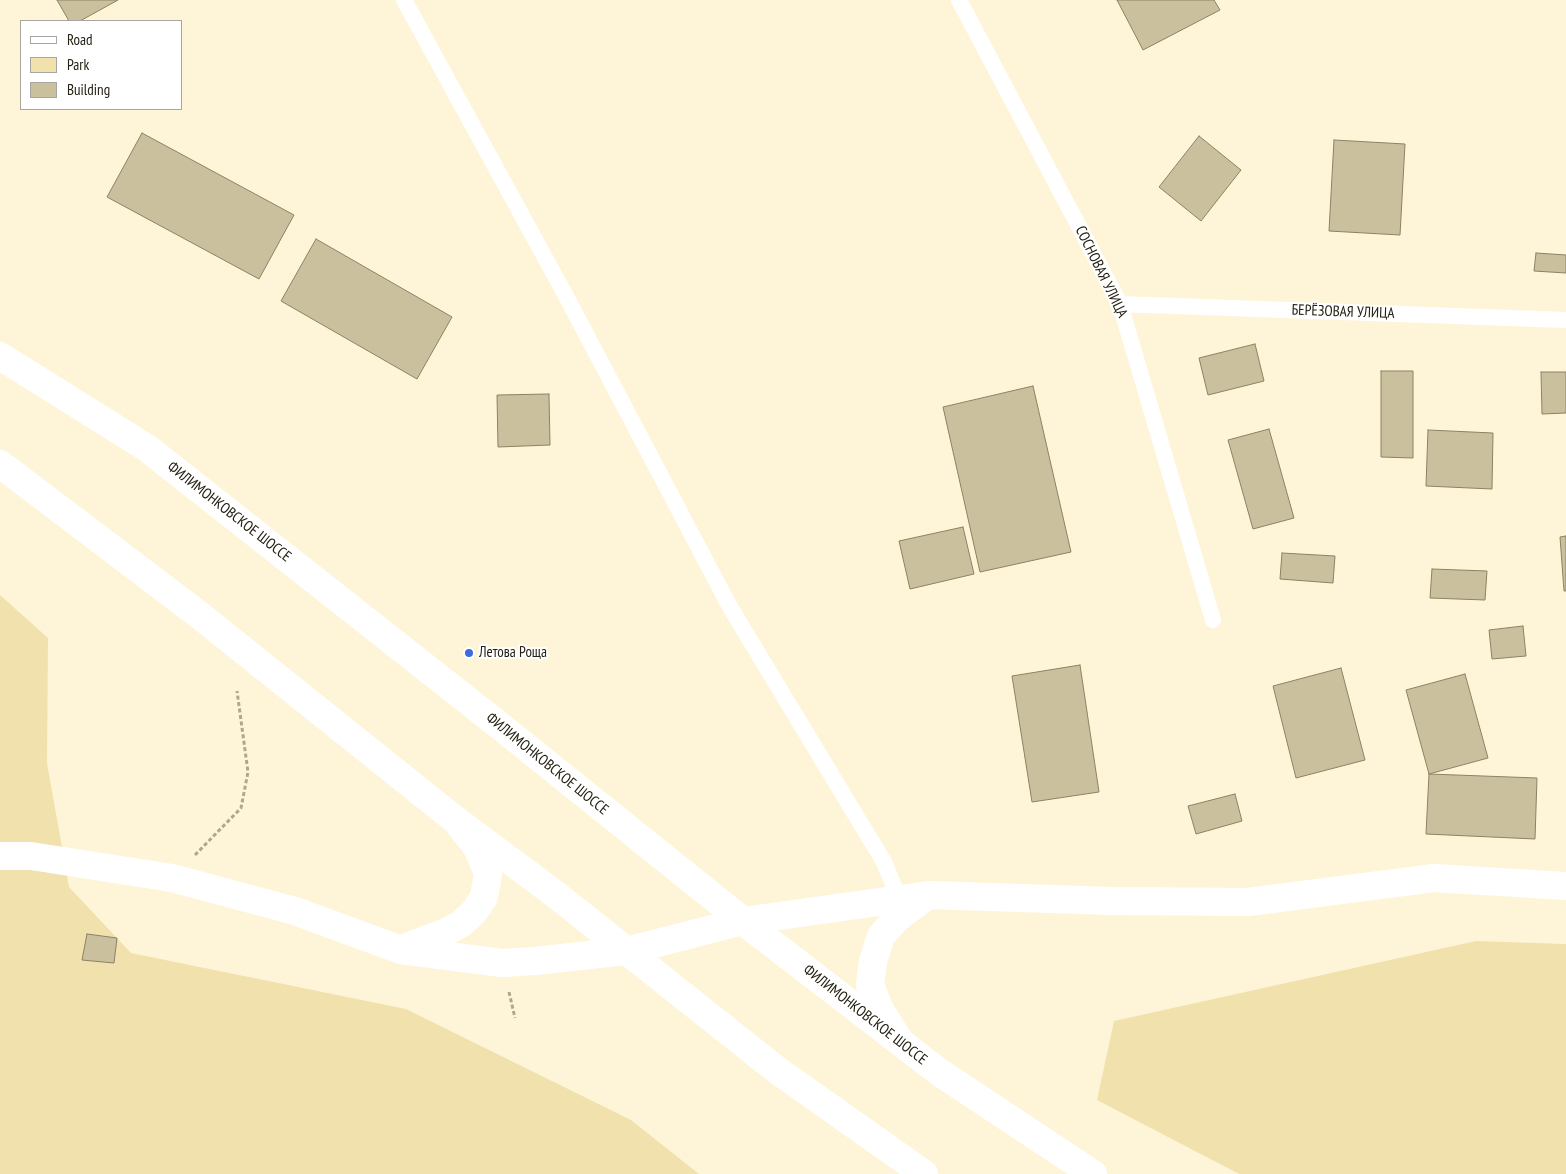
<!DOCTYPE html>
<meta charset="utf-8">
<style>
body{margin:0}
#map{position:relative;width:1566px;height:1174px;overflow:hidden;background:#fef5d9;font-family:"PT Sans Narrow",sans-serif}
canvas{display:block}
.legend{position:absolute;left:20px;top:20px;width:162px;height:90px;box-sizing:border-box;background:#fff;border:1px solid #a7a6a1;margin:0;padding:6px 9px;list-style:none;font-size:15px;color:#242013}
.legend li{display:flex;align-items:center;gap:10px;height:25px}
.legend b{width:25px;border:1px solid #a7a6a1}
</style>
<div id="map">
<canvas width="1566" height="1174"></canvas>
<ul class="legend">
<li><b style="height:6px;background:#fff"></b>Road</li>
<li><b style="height:14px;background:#f1e1ad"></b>Park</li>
<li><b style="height:14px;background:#cbc09e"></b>Building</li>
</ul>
</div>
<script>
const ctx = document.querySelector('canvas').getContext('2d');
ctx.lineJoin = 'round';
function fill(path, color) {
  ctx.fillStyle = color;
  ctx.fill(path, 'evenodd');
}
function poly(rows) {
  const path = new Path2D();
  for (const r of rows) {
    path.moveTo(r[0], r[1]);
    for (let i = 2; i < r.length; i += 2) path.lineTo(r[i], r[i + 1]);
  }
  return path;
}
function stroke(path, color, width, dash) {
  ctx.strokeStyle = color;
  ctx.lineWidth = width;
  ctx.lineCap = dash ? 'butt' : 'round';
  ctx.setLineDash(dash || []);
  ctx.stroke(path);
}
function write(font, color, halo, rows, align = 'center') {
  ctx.font = font + ' "PT Sans Narrow",sans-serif';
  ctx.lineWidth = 4;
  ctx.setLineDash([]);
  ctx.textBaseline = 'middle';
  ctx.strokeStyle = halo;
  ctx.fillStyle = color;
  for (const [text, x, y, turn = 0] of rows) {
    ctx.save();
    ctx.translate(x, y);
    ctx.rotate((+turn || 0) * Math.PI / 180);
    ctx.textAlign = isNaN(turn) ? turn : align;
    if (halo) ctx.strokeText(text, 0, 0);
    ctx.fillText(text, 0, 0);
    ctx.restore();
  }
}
fill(poly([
 [0,595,48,638,47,763,69,887,131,953,406,1009,631,1120,699,1174,0,1174],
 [1476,941,1566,944,1566,1174,1239,1174,1097,1100,1114,1021]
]), '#f1e1ad');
const building = poly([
 [57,0,118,0,80,21,69,21,57,0],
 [1117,0,1214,0,1220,10,1143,50,1117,0],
 [142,133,294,215,259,279,107,197,142,133],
 [1199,136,1241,170,1201,221,1159,187,1199,136],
 [1334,140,1405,144,1400,235,1329,231,1334,140],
 [316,239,452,317,417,379,281,301,316,239],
 [1536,253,1566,255,1566,273,1534,271,1536,253],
 [1255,344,1264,381,1208,395,1199,358,1255,344],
 [1381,371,1413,371,1413,458,1381,457,1381,371],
 [1541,372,1566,372,1566,413,1542,414,1541,372],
 [1033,386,1071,552,980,572,943,407,1033,386],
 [549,394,550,445,498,447,497,395,549,394],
 [1269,429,1294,518,1253,529,1228,440,1269,429],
 [1428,430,1493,433,1492,489,1426,486,1428,430],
 [963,527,974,574,910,589,899,541,963,527],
 [1566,536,1566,591,1564,591,1560,537,1566,536],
 [1282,553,1335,556,1333,583,1280,579,1282,553],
 [1432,569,1487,571,1485,600,1430,598,1432,569],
 [1523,626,1526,656,1492,659,1489,630,1523,626],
 [1080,665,1099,792,1032,802,1012,676,1080,665],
 [1341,668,1365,760,1296,778,1273,686,1341,668],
 [1465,674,1488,758,1429,774,1406,690,1465,674],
 [1429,774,1537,778,1535,839,1426,834,1429,774],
 [1235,794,1242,821,1196,834,1188,806,1235,794],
 [87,934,117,938,114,963,82,960,87,934]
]);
fill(building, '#cbc09e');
stroke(building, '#8c8262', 1);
stroke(poly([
 [195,855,241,808,248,772,237,691],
 [509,992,515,1018]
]), '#aea790', 3, [4, 2.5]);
stroke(poly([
 [404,0,566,296,730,607,884,862,899,899],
 [959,0,1120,304,1213,620],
 [1120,304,1566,320]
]), '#fff', 16);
stroke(poly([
 [0,856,31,856,172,878,295,911,401,950,502,963,535,961,626,951,743,921,929,895,1112,901,1248,902,1434,878,1566,886],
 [404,948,446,932,461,924,474,912,484,897,488,874,477,847,460,826],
 [899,1040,880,1010,870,985,873,961,881,936,897,918,927,896]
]), '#fff', 28);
stroke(poly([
 [0,356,147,448,500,726,743,921,939,1072,1093,1174],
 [0,464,198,614,453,818,555,894,777,1070,924,1174]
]), '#fff', 28);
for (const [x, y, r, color] of [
 [469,653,5,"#3e6bdb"]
]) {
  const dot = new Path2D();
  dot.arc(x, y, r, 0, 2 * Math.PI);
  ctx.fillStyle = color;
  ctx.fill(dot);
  stroke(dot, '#fff', 2);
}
write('15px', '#242013', '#fff', [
 ["СОСНОВАЯ УЛИЦА",1101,272,64],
 ["БЕРЁЗОВАЯ УЛИЦА",1343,312,2],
 ["ФИЛИМОНКОВСКОЕ ШОССЕ",229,512,38],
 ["ФИЛИМОНКОВСКОЕ ШОССЕ",547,764,39],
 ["ФИЛИМОНКОВСКОЕ ШОССЕ",865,1015,38]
]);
write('15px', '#242013', '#fff', [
 ["Летова Роща",479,653]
], 'left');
</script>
